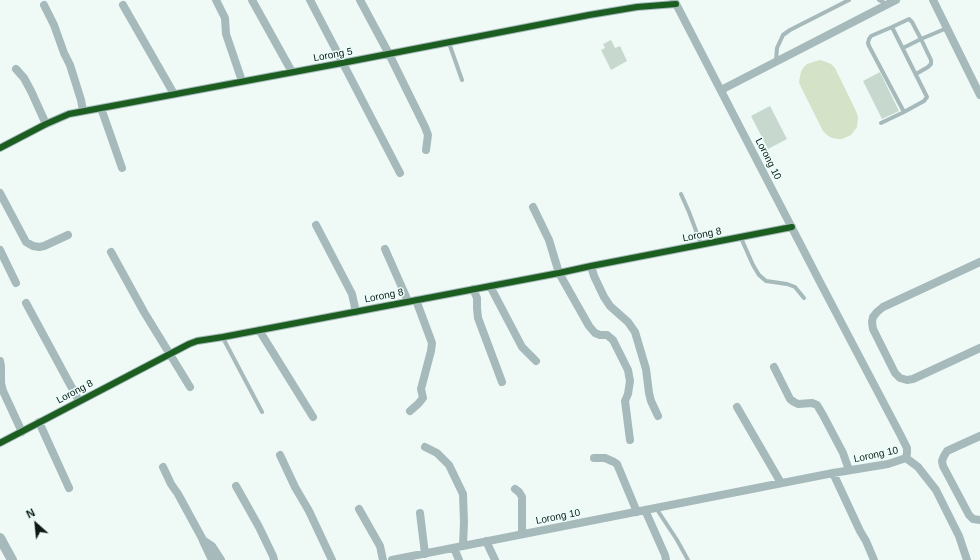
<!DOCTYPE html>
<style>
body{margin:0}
#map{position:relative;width:980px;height:560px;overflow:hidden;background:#effaf7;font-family:Arial,sans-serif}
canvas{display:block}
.north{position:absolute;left:16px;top:504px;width:40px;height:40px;-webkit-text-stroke:3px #ebfef9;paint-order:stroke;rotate:333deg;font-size:11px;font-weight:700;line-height:16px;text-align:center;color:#0d1916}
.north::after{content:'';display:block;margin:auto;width:14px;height:18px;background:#0d1916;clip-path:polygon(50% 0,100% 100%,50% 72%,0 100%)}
</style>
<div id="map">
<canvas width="980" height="560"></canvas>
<div class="north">N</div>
</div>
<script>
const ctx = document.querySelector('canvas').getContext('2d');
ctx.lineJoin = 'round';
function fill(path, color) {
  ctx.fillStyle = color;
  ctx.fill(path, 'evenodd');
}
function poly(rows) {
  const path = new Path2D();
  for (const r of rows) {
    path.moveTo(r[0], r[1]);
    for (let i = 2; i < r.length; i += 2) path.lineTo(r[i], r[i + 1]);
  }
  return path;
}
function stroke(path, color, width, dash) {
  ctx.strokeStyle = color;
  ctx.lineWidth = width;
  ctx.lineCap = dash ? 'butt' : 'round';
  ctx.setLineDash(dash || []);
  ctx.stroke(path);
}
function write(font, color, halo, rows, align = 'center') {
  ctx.font = font + ' Arial,sans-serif';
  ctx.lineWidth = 3;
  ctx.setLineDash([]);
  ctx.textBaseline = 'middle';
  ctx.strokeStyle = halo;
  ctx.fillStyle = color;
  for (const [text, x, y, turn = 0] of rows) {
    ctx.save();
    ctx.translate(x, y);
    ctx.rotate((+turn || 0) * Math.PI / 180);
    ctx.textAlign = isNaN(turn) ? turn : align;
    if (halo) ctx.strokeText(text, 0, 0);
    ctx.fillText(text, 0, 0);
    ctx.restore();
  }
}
fill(poly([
 [820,60,826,62,831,64,835,68,856,111,858,117,857,127,851,135,842,139,838,139,832,138,827,135,823,131,801,87,799,82,801,72,803,68,807,64,816,61]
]), '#d4e2c7');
fill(poly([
 [611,40,615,48,620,46,627,61,611,70,601,50,605,48,603,44],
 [880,72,899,111,882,119,863,81],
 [770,106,787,139,768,149,751,116]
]), '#c7d8ce');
stroke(poly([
 [879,0,887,4],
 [892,27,927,97,924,101,904,112,869,46,868,43,869,39,871,36,892,27,909,19,912,22,921,39,947,28],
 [449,43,462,80],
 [903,48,921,39,931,60,931,64,928,67,916,74],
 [776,61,777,48,783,35,790,30,849,0],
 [881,123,904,112],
 [681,194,689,212,701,244],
 [741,238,753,265,759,275,766,281,787,284,795,287,804,298],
 [223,338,262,412],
 [656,508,677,540,688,560]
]), '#a6b9bb', 4);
stroke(poly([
 [216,0,225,18,226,34,242,81],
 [252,0,292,72],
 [310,0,400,173],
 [360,0,389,54,425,127,428,135,426,150],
 [674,0,821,284,900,434,907,448,907,453,906,458],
 [933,0,980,95],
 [44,5,54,25,64,53,70,65,81,100,83,111],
 [123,5,174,94],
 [16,69,24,78,31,91,46,124],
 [721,90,896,0],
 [101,108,122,168],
 [0,148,46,124,69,114,342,63,589,15,637,7,676,4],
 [0,193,26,242,33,246,39,247,44,246,68,235],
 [533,207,549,240,559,273,589,326,595,333,600,335,607,335,613,340,628,370,630,381,628,394,625,401,630,440],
 [316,225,352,294,356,312],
 [385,249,408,301],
 [0,250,16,283],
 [111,252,144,312,190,387],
 [980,262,883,307,877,312,873,317,872,322,873,329,895,373,900,378,907,380,913,379,980,348],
 [591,266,594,276,604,297,610,306,628,322,635,332,646,369,649,393,651,401,658,416],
 [490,286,522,347,536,361],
 [473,289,477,298,477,308,478,318,502,382],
 [26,303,79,401],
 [259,330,313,417],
 [0,361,1,366,1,383,3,391,22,432],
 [774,367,790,399,794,402,798,404,812,403,817,405,823,415,843,453,849,470],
 [737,407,781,483],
 [410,411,418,404,423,398,421,389,431,351,432,343,416,300],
 [39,422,69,488],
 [980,436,947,451,944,456,942,461,943,466,969,515,973,519,980,520],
 [0,443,189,344,197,341,223,337,559,273,591,266,792,227],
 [425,447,437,453,449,465,463,494,464,522,463,546],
 [280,455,295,487,309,511,332,560],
 [594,458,605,458,614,462,617,464,637,512],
 [906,458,918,467,936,490,959,536,967,560],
 [163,467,171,484,178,494,203,540,212,546,221,560],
 [833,473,860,531,866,541,874,560],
 [236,486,259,527,273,556,274,560],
 [515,489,519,492,522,497,522,534],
 [359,509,380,546,383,560],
 [645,510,665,555,666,560],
 [420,513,425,554],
 [203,541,212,560],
 [486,541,495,560],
 [454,548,459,560],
 [392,560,833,473,888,464,906,458]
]), '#a6b9bb', 8);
stroke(poly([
 [0,538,12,560]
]), '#a6b9bb', 10);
stroke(poly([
 [0,148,46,124,69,114,342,63,589,15,637,7,676,4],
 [0,443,189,344,197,341,223,337,559,273,591,266,792,227]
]), '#1b5e20', 6);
write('10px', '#0d1916', '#ebfef9', [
 ["Lorong 5",333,55,-10],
 ["Lorong 10",768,159,63],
 ["Lorong 8",702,235,-11],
 ["Lorong 8",384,296,-11],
 ["Lorong 8",75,392,-28],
 ["Lorong 10",876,455,-12],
 ["Lorong 10",558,517,-11]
]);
</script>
